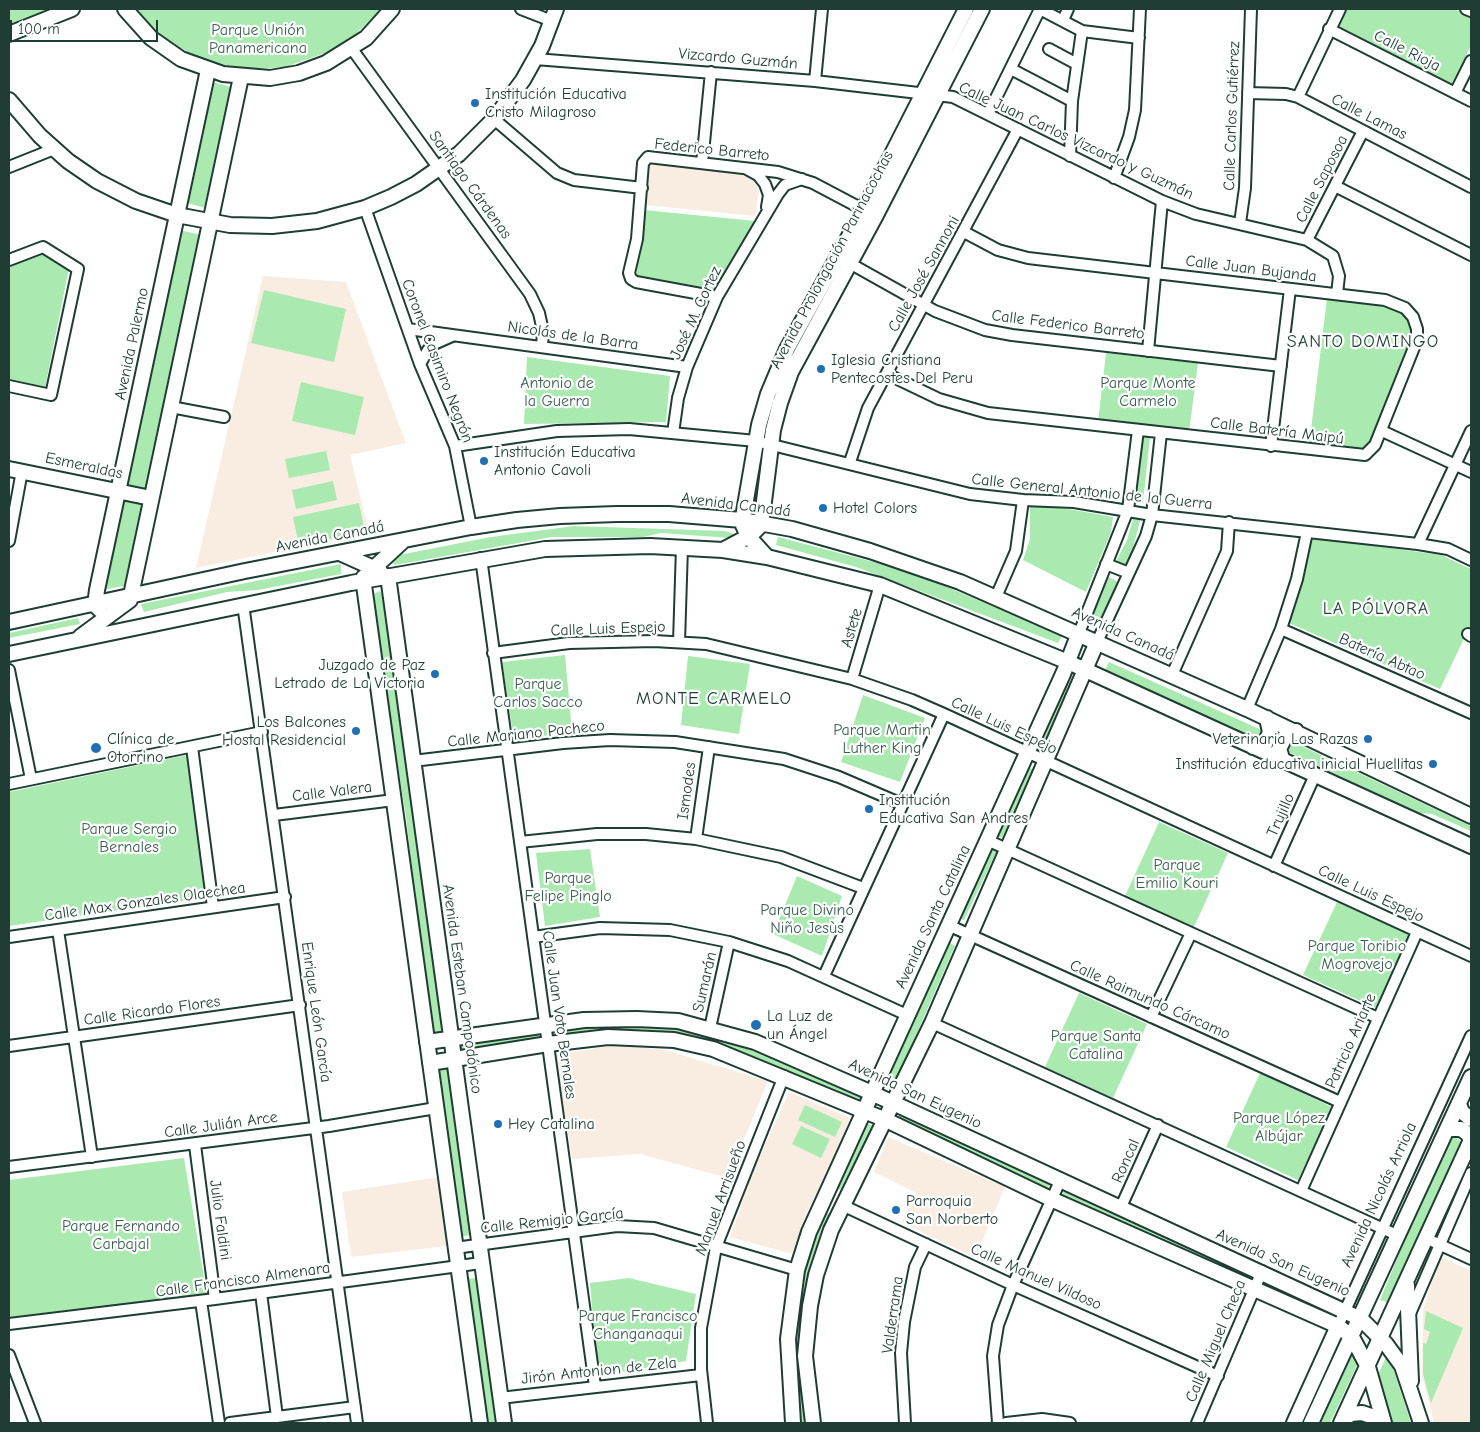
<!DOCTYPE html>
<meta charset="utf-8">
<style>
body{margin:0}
#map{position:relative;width:1480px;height:1432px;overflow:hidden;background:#fff;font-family:"Comic Neue",sans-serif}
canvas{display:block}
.frame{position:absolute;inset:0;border:10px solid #1f3d34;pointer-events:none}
.scale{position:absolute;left:10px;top:20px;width:148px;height:22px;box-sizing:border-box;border:2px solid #1f3d34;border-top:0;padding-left:6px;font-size:15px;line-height:18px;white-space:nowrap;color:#1f3d34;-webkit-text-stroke:4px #fff;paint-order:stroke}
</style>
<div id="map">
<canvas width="1480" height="1432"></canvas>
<div class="frame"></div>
<div class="scale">100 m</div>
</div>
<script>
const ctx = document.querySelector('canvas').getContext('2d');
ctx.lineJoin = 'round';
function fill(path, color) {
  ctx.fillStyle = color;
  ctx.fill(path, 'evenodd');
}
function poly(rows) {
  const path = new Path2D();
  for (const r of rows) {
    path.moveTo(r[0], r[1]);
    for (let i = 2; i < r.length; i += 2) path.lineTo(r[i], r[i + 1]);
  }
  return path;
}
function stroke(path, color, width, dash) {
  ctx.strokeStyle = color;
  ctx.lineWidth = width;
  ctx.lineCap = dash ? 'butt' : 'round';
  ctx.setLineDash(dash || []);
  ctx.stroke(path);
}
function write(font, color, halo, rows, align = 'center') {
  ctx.font = font + ' "Comic Neue",sans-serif';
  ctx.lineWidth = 4.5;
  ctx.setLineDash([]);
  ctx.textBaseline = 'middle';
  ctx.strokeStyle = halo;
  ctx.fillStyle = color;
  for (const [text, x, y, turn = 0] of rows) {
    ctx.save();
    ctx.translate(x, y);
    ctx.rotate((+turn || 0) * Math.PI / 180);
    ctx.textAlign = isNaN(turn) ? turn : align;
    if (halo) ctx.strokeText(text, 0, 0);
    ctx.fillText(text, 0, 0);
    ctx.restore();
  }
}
fill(poly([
 [650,163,746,173,752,176,759,192,755,216,645,205],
 [263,276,346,282,406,443,350,455,369,533,196,568],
 [615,1045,665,1050,768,1081,728,1178,640,1154,572,1159,556,1055],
 [789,1092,850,1118,830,1166,805,1216,792,1254,730,1237,753,1172],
 [888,1137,1005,1187,975,1258,902,1222,916,1193,874,1172],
 [438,1177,447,1246,351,1257,342,1192],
 [1439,1256,1471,1271,1471,1423,1434,1423,1422,1375,1423,1311]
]), '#f8ede0');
fill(poly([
 [9,9,55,9,9,28],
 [135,9,381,9,357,33,331,51,285,67,253,69,222,65,191,54,164,38],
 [1345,9,1455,9,1471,17,1471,46,1451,84,1336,25],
 [212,82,235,88,206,208,183,202],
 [644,210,755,221,714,291,636,278],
 [179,230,202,235,149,489,126,484],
 [42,252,69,268,45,388,9,381,9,265],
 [264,290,346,309,334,362,251,343],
 [1327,298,1397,308,1407,315,1412,324,1412,339,1374,438,1361,450,1309,446],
 [1106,353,1198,363,1189,432,1098,422],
 [527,357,670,376,666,422,524,424],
 [301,382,364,397,355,435,292,421],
 [1143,437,1150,437,1143,503,1135,503],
 [326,451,330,470,289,478,285,459],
 [333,481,337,500,296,509,292,490],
 [121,499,146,504,129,585,102,590],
 [1030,502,1113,517,1111,532,1086,592,1023,560,1030,539],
 [359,503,365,532,299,545,293,517],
 [1134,516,1141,517,1131,556,1124,569,1114,565,1127,540],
 [574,526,725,531,734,534,730,538,661,533,643,537,552,537,395,565,390,561,394,556,491,537],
 [778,537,912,572,1062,636,1058,643,856,567,776,545],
 [1311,537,1441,555,1471,569,1471,624,1440,689,1289,623],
 [341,564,341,574,258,590,227,592,144,612,141,604],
 [1109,577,1118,582,1097,626,1088,621],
 [380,591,385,600,442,1033,440,1035,431,1032,406,817,371,599,375,593],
 [78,618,80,624,9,638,9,633],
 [565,655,572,731,514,741,502,662],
 [688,656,750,664,739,734,681,725],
 [1109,662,1264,731,1264,736,1257,740,1105,670],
 [1065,679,1073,684,1044,747,1036,743],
 [863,695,925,718,900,782,841,762],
 [1293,742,1471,826,1471,831,1432,814,1418,813,1289,752,1289,744],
 [187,755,209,897,9,926,9,792],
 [1027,767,1035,770,1002,838,996,836],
 [1159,822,1228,853,1194,927,1125,896],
 [991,846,998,849,964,920,955,917],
 [590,849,600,917,545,926,536,853],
 [797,876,842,896,822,956,773,934],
 [1337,902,1410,935,1376,1008,1303,975],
 [945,940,955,946,892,1090,884,1086],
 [1079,993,1147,1024,1113,1098,1045,1067],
 [619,1024,668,1028,720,1037,862,1097,858,1104,706,1042,555,1038,554,1028],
 [538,1031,539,1041,461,1051,460,1041],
 [442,1065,448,1067,471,1235,459,1237,439,1068],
 [1260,1073,1332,1107,1298,1180,1226,1147],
 [805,1105,842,1122,835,1137,798,1120],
 [899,1115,1050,1184,1048,1189,897,1120],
 [866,1123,873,1126,840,1190,834,1187],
 [801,1126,830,1139,821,1158,792,1144],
 [1454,1135,1461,1142,1389,1303,1380,1300,1448,1136],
 [184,1158,207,1295,9,1318,9,1180],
 [1066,1187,1254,1273,1250,1282,1062,1196],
 [823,1211,832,1215,800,1369,806,1423,800,1423,791,1351,801,1271],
 [476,1278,496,1423,484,1423,464,1279],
 [629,1278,696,1294,686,1361,598,1376,590,1283],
 [1426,1311,1463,1328,1431,1403,1423,1374,1423,1343,1426,1344,1430,1332,1424,1329],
 [1388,1353,1411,1423,1390,1423,1377,1377],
 [1350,1354,1358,1363,1330,1423,1316,1423]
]), '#aae9b0');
const street = poly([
 [521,9,552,21],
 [1040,9,1082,31,1139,38],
 [1466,9,1471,11],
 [1063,20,1068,9],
 [1329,29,1471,101],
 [352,49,530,294,539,313,543,331,542,347],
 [1049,49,1077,64],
 [535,59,815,81,953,97,1162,201,1196,214,1307,240,1333,256,1339,276,1337,294],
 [1011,69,1072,101],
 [815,81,822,9],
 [1248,93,1286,94,1298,97,1471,187],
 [1455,93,1471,61],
 [1298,97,1340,9],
 [988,114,1040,9],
 [494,119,557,173,574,180,642,188],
 [1070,156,1072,101,1082,31],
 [702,163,711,72],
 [9,167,54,149],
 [747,169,758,175,765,184,769,195,767,207],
 [1114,178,1129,137,1135,110,1140,9],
 [1335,186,1471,255],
 [365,208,420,364,455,446,471,527],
 [1240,223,1245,188,1251,9],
 [1307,240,1363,131],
 [9,260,43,247,78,269,51,395,9,386],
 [844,260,935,311,985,330,1012,335,1281,366],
 [717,297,636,282,631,279,629,273,637,239,643,163,648,157,778,172,813,183,868,212],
 [408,329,687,367],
 [1148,351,1162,201],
 [420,364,428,350,434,344,452,336],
 [887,374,939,399,988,413,1365,455,1375,445,1417,340,1417,329,1413,317,1405,308,1385,300,1028,258,998,250,964,232],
 [171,407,224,417],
 [1382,431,1471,472],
 [673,433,678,398,687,367,717,297,778,194,785,185,802,179],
 [455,446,557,431,629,429,756,441,970,494,1023,500,1074,502,1152,515,1418,544,1448,549,1471,560],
 [1271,446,1290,289],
 [850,462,868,408,1018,129],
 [9,541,22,471],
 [1418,544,1471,431],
 [481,558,595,1386],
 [1106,564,1129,573],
 [996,597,1016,551,1023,500],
 [243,604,357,1423],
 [1281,629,1471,713],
 [1079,633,1128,510,1138,430],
 [1468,634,1471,636],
 [679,642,682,547],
 [1097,642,1146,536,1152,515,1161,433],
 [493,653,569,643,654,641,706,644,852,679,912,700,944,714,1471,956],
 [9,670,31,779],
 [1172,675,1227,551,1229,522],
 [852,679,880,585],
 [1247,709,1281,629,1297,579,1307,532],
 [192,747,213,907],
 [413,761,563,743,610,740,675,742,784,759,839,777,902,804],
 [9,784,262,732],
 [274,815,394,800],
 [696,839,709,747],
 [987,840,1378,1018],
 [520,842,597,834,646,834,696,839,781,857,863,888],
 [1274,866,1315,775],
 [948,925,1340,1102],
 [58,930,92,1157],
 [9,937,285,897],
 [533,937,600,928,670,930,729,942,788,961,907,1015],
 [824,976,944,714],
 [1151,1017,1191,933],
 [932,1023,1399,1236],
 [710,1028,729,942],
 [9,1046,300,1005],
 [195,1145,215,1299],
 [9,1167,329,1126,436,1108],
 [1301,1191,1417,932],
 [842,1205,1013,1285,1218,1376],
 [1120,1209,1158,1125],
 [1434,1242,1471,1259],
 [455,1248,617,1226,654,1228,797,1270],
 [261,1293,277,1417],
 [201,1301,219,1423],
 [1409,1316,1471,1173],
 [9,1324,215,1299,481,1263],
 [1338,1326,1471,1036],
 [9,1355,35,1423],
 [500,1398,701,1375],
 [230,1423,355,1407],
 [707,1423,701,1369,701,1328,716,1247,784,1076],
 [905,1423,901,1353,904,1322,915,1267,926,1244],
 [998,1423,993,1356,998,1325,1013,1285,1060,1181],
 [1006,1423,1042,1419,1070,1423],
 [1197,1423,1262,1271]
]);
const secondary = poly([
 [125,9,151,38,181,59,223,74,270,78,299,73,326,63,366,38,392,9],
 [9,34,72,9],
 [9,100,40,136,68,161,97,181,136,201,177,215,230,225,272,226,317,221,365,208,391,197,416,184,459,154,494,119,523,80,542,46,556,9],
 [9,469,151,498],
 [402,542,363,578,480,1423],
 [723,550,751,535,761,525,773,430,780,403,791,372,875,217,982,9],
 [340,553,380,571],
 [767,557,748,536,742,523,759,425,768,394,787,349,864,209,966,9],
 [388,576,504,1423],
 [100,610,95,605,97,590,208,70],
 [9,622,245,571,471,527,517,520,560,516,617,514,669,514,742,520,792,529,870,551,960,582,1247,709,1471,816],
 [80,637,130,600,241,77],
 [9,654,351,583,545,549,650,546,723,550,767,557,880,585,1068,662,1471,846],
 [1253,747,1265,744,1270,732,1267,718],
 [1283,761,1279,749,1285,737,1296,731],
 [427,1042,584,1020,637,1019,678,1021,755,1042,865,1090,1361,1319,1386,1344,1402,1366,1421,1423],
 [430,1063,548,1044,608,1037,674,1040,713,1049,886,1120,1051,1199,1338,1326,1352,1337,1368,1367,1384,1423],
 [1459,1104,1462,1112,1471,1119],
 [1447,1129,1461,1129,1468,1134,1471,1141],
 [1407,1285,1411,1381],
 [1343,1420,1351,1414,1362,1413,1371,1416,1379,1423],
 [793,1423,788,1339,797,1270,809,1232,1063,674,1079,633],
 [813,1423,805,1356,810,1306,816,1275,831,1230,932,1023,1097,642],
 [1294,1423,1338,1326],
 [1311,1423,1471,1077],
 [1341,1423,1471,1140]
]);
stroke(street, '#1f3d34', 14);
stroke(secondary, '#1f3d34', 18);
stroke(street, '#fff', 10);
stroke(secondary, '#fff', 14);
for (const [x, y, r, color] of [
 [475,103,5,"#1f6fb2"],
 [821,369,5,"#1f6fb2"],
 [484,461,5,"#1f6fb2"],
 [823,508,5,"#1f6fb2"],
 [435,674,5,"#1f6fb2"],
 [356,731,5,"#1f6fb2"],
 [1368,739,5,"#1f6fb2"],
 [96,748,6,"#1f6fb2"],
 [1433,764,5,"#1f6fb2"],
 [869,809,5,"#1f6fb2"],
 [756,1025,6,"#1f6fb2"],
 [498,1124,5,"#1f6fb2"],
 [896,1210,5,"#1f6fb2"]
]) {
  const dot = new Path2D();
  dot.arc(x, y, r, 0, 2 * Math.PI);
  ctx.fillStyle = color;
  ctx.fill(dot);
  stroke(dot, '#fff', 2);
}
write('16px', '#3b5f4d', '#fff', [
 ["Parque Unión",258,30],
 ["Panamericana",258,48],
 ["Antonio de",557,383],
 ["la Guerra",557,401],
 ["Parque Monte",1148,383],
 ["Carmelo",1148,401],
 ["Parque",538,684],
 ["Carlos Sacco",538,702],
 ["Parque Martin",882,730],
 ["Luther King",882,748],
 ["Parque Sergio",129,829],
 ["Bernales",129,847],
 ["Parque",1177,865],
 ["Emilio Kouri",1177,883],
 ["Parque",568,878],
 ["Felipe Pinglo",568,896],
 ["Parque Divino",807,910],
 ["Niño Jesùs",807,928],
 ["Parque Toribio",1357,946],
 ["Mogrovejo",1357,964],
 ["Parque Santa",1096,1036],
 ["Catalina",1096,1054],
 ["Parque López",1279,1118],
 ["Albújar",1279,1136],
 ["Parque Fernando",121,1226],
 ["Carbajal",121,1244],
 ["Parque Francisco",638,1316],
 ["Changanaqui",638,1334]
]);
write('16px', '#1f3d34', '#fff', [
 ["Calle Rioja",1407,51,27],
 ["Vizcardo Guzmán",738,59,5],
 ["Calle Carlos Gutiérrez",1232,116,-88],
 ["Calle Lamas",1369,117,27],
 ["Calle Juan Carlos Vizcardo y Guzmán",1076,141,25],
 ["Federico Barreto",712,150,6],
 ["Calle Saposoa",1322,179,-63],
 ["Santiago Cárdenas",470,185,54],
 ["Avenida Prolongación Parinacochas",832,260,-62],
 ["Calle Juan Bujanda",1251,269,7],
 ["Calle José Sannoni",924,274,-61],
 ["José M. Cortez",696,313,-65],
 ["Calle Federico Barreto",1068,325,7],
 ["Nicolás de la Barra",573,336,8],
 ["Avenida Palermo",132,344,-78],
 ["Coronel Casimiro Negrón",437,361,69],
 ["Calle Batería Maipú",1277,431,7],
 ["Esmeraldas",84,466,12],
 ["Calle General Antonio de la Guerra",1092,492,6],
 ["Avenida Canadá",736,505,7],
 ["Avenida Canadá",330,537,-11],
 ["Astete",852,628,-73],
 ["Calle Luis Espejo",608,629,-2],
 ["Avenida Canadá",1123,634,24],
 ["Batería Abtao",1382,657,24],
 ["Calle Luis Espejo",1004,726,25],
 ["Calle Mariano Pacheco",526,734,-6],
 ["Ismodes",687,791,-82],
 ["Calle Valera",332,792,-7],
 ["Trujillo",1281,815,-66],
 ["Calle Luis Espejo",1371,894,25],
 ["Calle Max Gonzales Olaechea",145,902,-8],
 ["Avenida Santa Catalina",933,917,-65],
 ["Sumarán",705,982,-77],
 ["Avenida Esteban Campodónico",462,989,82],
 ["Calle Raimundo Cárcamo",1150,1000,24],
 ["Calle Ricardo Flores",152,1011,-8],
 ["Enrique León García",316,1012,82],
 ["Calle Juan Voto Bernales",559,1015,82],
 ["Patricio Ariarte",1351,1041,-66],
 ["Avenida San Eugenio",915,1094,25],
 ["Calle Julián Arce",221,1125,-8],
 ["Roncal",1126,1161,-66],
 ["Avenida Nicolás Arriola",1379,1195,-65],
 ["Manuel Arrisueño",721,1198,-70],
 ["Julio Faldini",220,1220,82],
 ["Calle Remigio García",552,1221,-6],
 ["Avenida San Eugenio",1283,1263,24],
 ["Calle Manuel Vildoso",1036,1277,24],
 ["Calle Francisco Almenara",243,1280,-8],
 ["Valderrama",893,1315,-82],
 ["Calle Miguel Checa",1216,1341,-67],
 ["Jirón Antonion de Zela",599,1371,-6]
]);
write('16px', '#1f3d34', '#fff', [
 ["Institución Educativa",485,94],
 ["Cristo Milagroso",485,112],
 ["Iglesia Cristiana",831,360],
 ["Pentecostes Del Peru",831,378],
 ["Institución Educativa",494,452],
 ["Antonio Cavoli",494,470],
 ["Hotel Colors",833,508],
 ["Juzgado de Paz",425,665,"right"],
 ["Letrado de La Victoria",425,683,"right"],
 ["Los Balcones",346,722,"right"],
 ["Hostal Residencial",346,740,"right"],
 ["Clínica de",107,739],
 ["Otorrino",107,757],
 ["Veterinaria Las Razas",1358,739,"right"],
 ["Institución educativa inicial Huellitas",1423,764,"right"],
 ["Institución",879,800],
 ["Educativa San Andres",879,818],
 ["La Luz de",767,1016],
 ["un Ángel",767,1034],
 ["Hey Catalina",508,1124],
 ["Parroquia",906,1201],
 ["San Norberto",906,1219]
], 'left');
ctx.letterSpacing = '1px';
write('18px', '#1f3d34', '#fff', [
 ["SANTO DOMINGO",1363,342],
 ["LA PÓLVORA",1376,609],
 ["MONTE CARMELO",714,699]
]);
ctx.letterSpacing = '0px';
</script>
